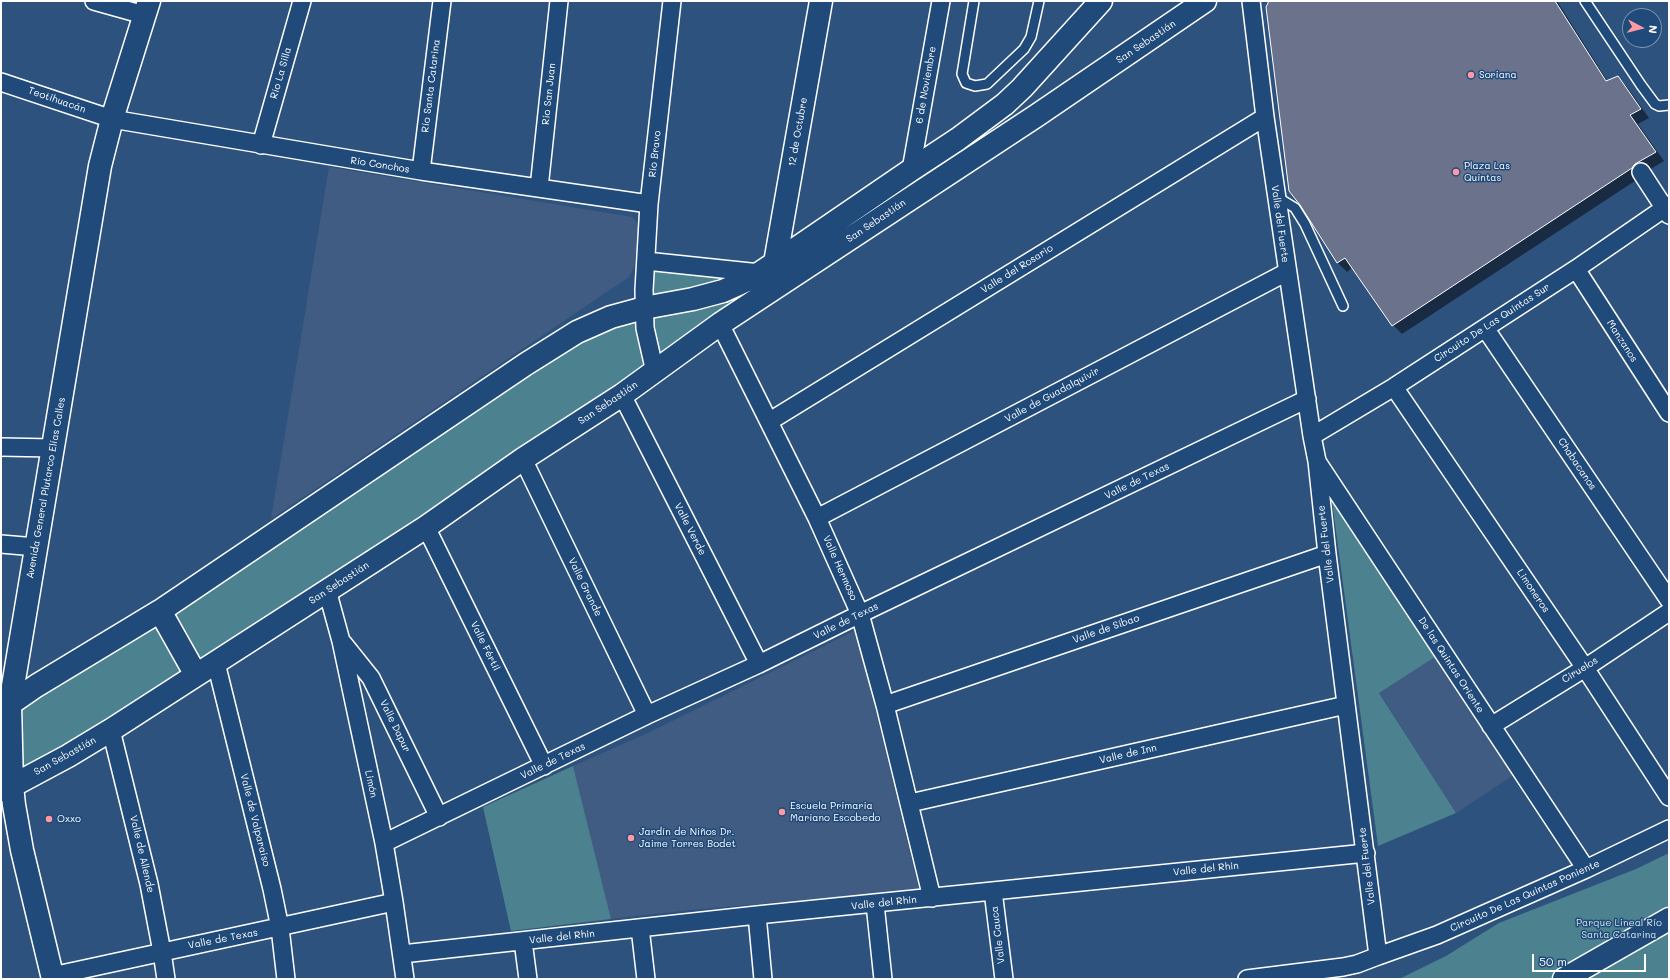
<!DOCTYPE html>
<meta charset="utf-8">
<style>
body{margin:0}
#map{position:relative;width:1670px;height:980px;overflow:hidden;background:#2e527e;font-family:Mali,sans-serif}
canvas{display:block}
.frame{position:absolute;inset:0;border:2px solid #fff;pointer-events:none}
.north{position:absolute;left:1622px;top:8px;width:40px;height:40px;box-sizing:border-box;background:#1f4a7a;border:1px solid #7992af;border-radius:50%;rotate:97deg;font-size:11px;font-weight:700;line-height:16px;text-align:center;color:#fff}
.north::after{content:'';display:block;margin:auto;width:14px;height:18px;background:#ff9aa2;clip-path:polygon(50% 0,100% 100%,50% 72%,0 100%)}
.scale{position:absolute;left:1532px;top:954px;width:114px;height:18px;box-sizing:border-box;border:2px solid #fff;border-top:0;padding-left:5px;font-size:12px;line-height:14px;white-space:nowrap;color:#fff;-webkit-text-stroke:3px #1f4a7a;paint-order:stroke}
</style>
<div id="map">
<canvas width="1670" height="980"></canvas>
<div class="frame"></div>
<div class="north">N</div>
<div class="scale">50 m</div>
</div>
<script>
const ctx = document.querySelector('canvas').getContext('2d');
ctx.lineJoin = 'round';
function fill(path, color) {
  ctx.fillStyle = color;
  ctx.fill(path, 'evenodd');
}
function poly(rows) {
  const path = new Path2D();
  for (const r of rows) {
    path.moveTo(r[0], r[1]);
    for (let i = 2; i < r.length; i += 2) path.lineTo(r[i], r[i + 1]);
  }
  return path;
}
function stroke(path, color, width, dash) {
  ctx.strokeStyle = color;
  ctx.lineWidth = width;
  ctx.lineCap = dash ? 'butt' : 'round';
  ctx.setLineDash(dash || []);
  ctx.stroke(path);
}
function write(font, color, halo, rows, align = 'center') {
  ctx.font = font + ' Mali,sans-serif';
  ctx.lineWidth = 3;
  ctx.setLineDash([]);
  ctx.textBaseline = 'middle';
  ctx.strokeStyle = halo;
  ctx.fillStyle = color;
  for (const [text, x, y, turn = 0] of rows) {
    ctx.save();
    ctx.translate(x, y);
    ctx.rotate((+turn || 0) * Math.PI / 180);
    ctx.textAlign = isNaN(turn) ? turn : align;
    if (halo) ctx.strokeText(text, 0, 0);
    ctx.fillText(text, 0, 0);
    ctx.restore();
  }
}
fill(poly([
 [329,167,632,217,640,226,634,267,629,277,271,519],
 [856,630,919,890,689,910,611,919,573,766,646,734],
 [1438,655,1515,774,1456,813,1379,692]
]), '#405c82');
fill(poly([
 [646,261,760,273,769,291,12,786,10,704,556,344,644,308],
 [1330,486,1438,655,1379,693,1456,813,1378,846],
 [573,766,611,919,511,931,483,807],
 [1669,853,1669,979,1399,979,1446,956,1499,923,1636,869]
]), '#4c828f');
fill(poly([
 [1271,1,1557,1,1608,82,1618,78,1627,87,1649,118,1638,124,1664,161,1644,173,1641,177,1402,334,1393,325,1353,267,1347,272,1338,263,1301,204]
]), '#0007');
const building = poly([
 [1269,1,1555,1,1606,81,1618,76,1641,109,1630,115,1656,152,1635,164,1632,168,1392,326,1345,258,1337,263,1300,205,1289,191,1266,7,1269,1]
]);
fill(building, '#6b738c');
stroke(building, '#fff', 1);
const lane = poly([
 [974,1,962,74,966,83,975,86,987,84,1024,49,1031,37,1039,1],
 [1585,1,1641,85,1655,104,1659,106,1669,105],
 [1277,197,1295,208,1305,224,1343,306]
]);
const street = poly([
 [94,1,144,15],
 [1,82,112,119,421,171,649,204],
 [261,145,302,1],
 [911,170,941,1],
 [421,171,442,1],
 [1641,172,1669,215],
 [539,188,559,1],
 [646,261,760,273],
 [1576,269,1669,413],
 [720,324,817,518,860,614,885,705,932,898],
 [1485,328,1669,600],
 [655,372,645,328,644,290,649,204,672,1],
 [1394,387,1585,668,1669,797],
 [622,395,759,664],
 [770,421,1265,117],
 [1312,436,1394,387,1576,269,1669,205],
 [1,447,53,448],
 [523,459,647,715],
 [1318,463,1586,869],
 [817,518,1287,272],
 [426,527,544,766],
 [1,544,36,547],
 [327,590,341,641,384,843,394,902,405,979],
 [343,643,371,678,439,817],
 [216,663,272,889,280,928,286,979],
 [885,705,1327,554],
 [1491,726,1585,668,1669,612],
 [111,730,149,884,162,952,166,979],
 [910,803,1346,705],
 [384,843,647,715,759,664,860,614,1307,399],
 [993,891,1004,979],
 [875,904,883,979],
 [757,915,763,979],
 [640,928,646,979],
 [523,941,528,979],
 [402,954,757,915,1366,853],
 [1378,956,1437,935,1586,869,1669,829],
 [52,976,394,902],
 [1247,979,1343,967,1357,964,1378,956,1327,554,1317,461,1312,436,1265,117,1251,1]
]);
const secondary = poly([
 [775,263,821,1],
 [160,611,196,675],
 [1,716,10,704,36,686,160,611,526,364,577,332,611,317,644,308,693,299,723,291,754,277,775,263,911,170,958,139,1005,104,1022,88,1101,1],
 [1,790,12,786,68,756,111,730,426,527,523,459,622,395,720,324,1036,116,1205,1],
 [53,979,22,850,14,805,12,786,10,704,100,166,112,119,149,1]
]);
const highway = poly([
 [1564,979,1669,919]
]);
stroke(lane, '#fff', 12);
stroke(street, '#fff', 20);
stroke(secondary, '#fff', 25);
stroke(highway, '#fff', 25);
stroke(lane, '#1f4a7a', 9);
stroke(street, '#1f4a7a', 17);
stroke(secondary, '#1f4a7a', 22);
stroke(highway, '#1f4a7a', 22);
for (const [x, y, r, color] of [
 [1471,75,4,"#ff9aa2"],
 [1456,172,4,"#ff9aa2"],
 [782,812,4,"#ff9aa2"],
 [49,819,4,"#ff9aa2"],
 [631,838,4,"#ff9aa2"]
]) {
  const dot = new Path2D();
  dot.arc(x, y, r, 0, 2 * Math.PI);
  ctx.fillStyle = color;
  ctx.fill(dot);
  stroke(dot, '#1f4a7a', 1.5);
}
write('10px', '#fff', '#1f4a7a', [
 ["San Sebastián",1146,42,-34],
 ["Río La Silla",281,73,-74],
 ["6 de Noviembre",926,85,-80],
 ["Río Santa Catarina",431,86,-83],
 ["Río San Juan",549,94,-84],
 ["Teotihuacán",57,100,19],
 ["12 de Octubre",798,132,-80],
 ["Río Bravo",655,154,-84],
 ["Río Conchos",380,165,9],
 ["San Sebastián",876,221,-34],
 ["Valle del Fuerte",1280,224,82],
 ["Valle del Rosario",1017,269,-32],
 ["Circuito De Las Quintas Sur",1492,323,-33],
 ["Manzanos",1622,341,57],
 ["Valle de Guadalquivir",1052,395,-28],
 ["San Sebastián",608,403,-34],
 ["Chabacanos",1577,464,56],
 ["Valle de Texas",1137,481,-26],
 ["Avenida General Plutarco Elías Calles",46,488,-80],
 ["Valle Verde",690,529,63],
 ["Valle del Fuerte",1326,544,-97],
 ["Valle Hermoso",840,568,66],
 ["San Sebastián",339,583,-33],
 ["Valle Grande",585,587,64],
 ["Limoneros",1533,591,56],
 ["Valle de Texas",846,621,-26],
 ["Valle de Sibao",1106,629,-19],
 ["Valle Fértil",485,646,64],
 ["De las Quintas Oriente",1451,665,57],
 ["Ciruelos",1580,670,-32],
 ["Valle Dapur",395,726,64],
 ["Valle de Inn",1128,754,-13],
 ["San Sebastián",65,756,-29],
 ["Valle de Texas",553,761,-26],
 ["Limón",371,784,78],
 ["Valle de Valparaíso",255,820,76],
 ["Valle de Allende",142,854,77],
 ["Valle del Fuerte",1367,866,-97],
 ["Valle del Rhin",1206,869,-6],
 ["Circuito De Las Quintas Poniente",1525,896,-24],
 ["Valle del Rhin",884,903,-6],
 ["Valle Cauca",998,935,-97],
 ["Valle del Rhin",562,937,-6],
 ["Valle de Texas",223,939,-11]
]);
write('10px', '#fff', '#1f4a7a', [
 ["Soriana",1479,75],
 ["Plaza Las",1464,166],
 ["Quintas",1464,178],
 ["Escuela Primaria",790,806],
 ["Mariano Escobedo",790,818],
 ["Oxxo",57,819],
 ["Jardín de Niños Dr.",639,832],
 ["Jaime Torres Bodet",639,844]
], 'left');
write('10px', '#d2e0e3', '#1f4a7a', [
 ["Parque Lineal Río",1619,923],
 ["Santa Catarina",1619,935]
]);
</script>
